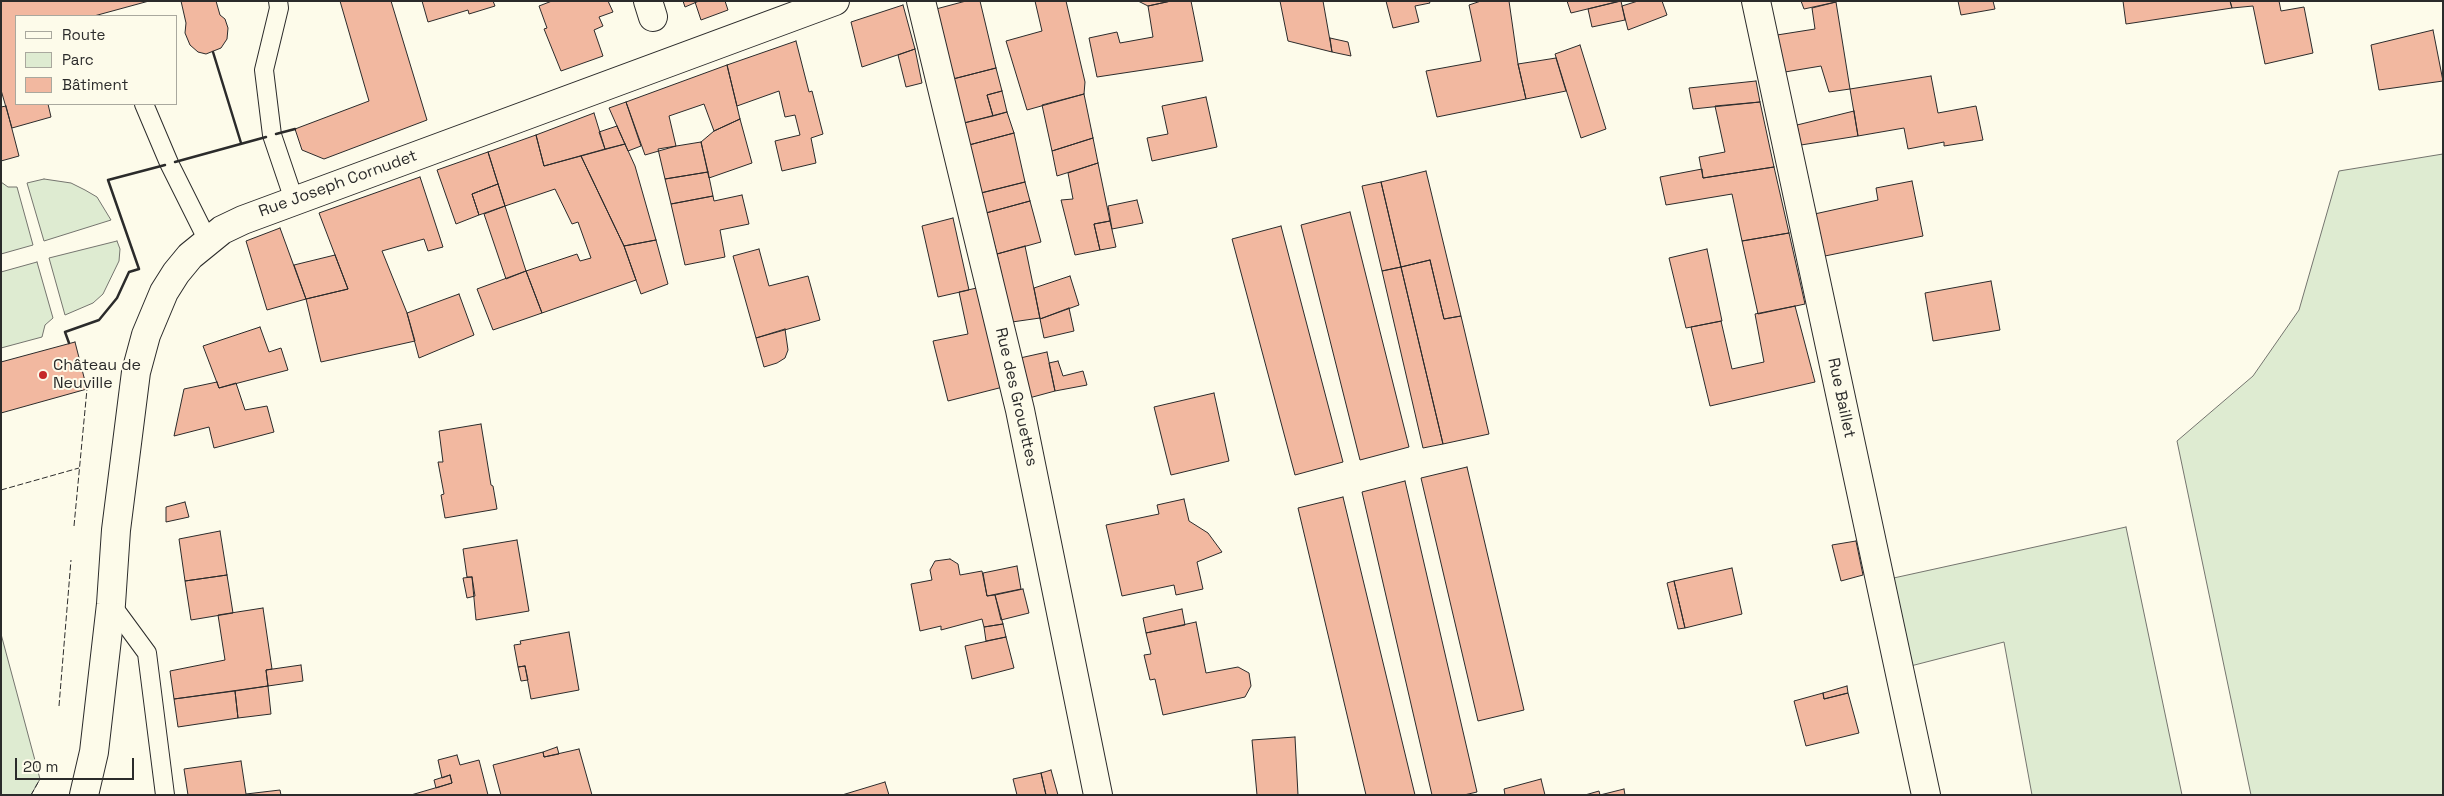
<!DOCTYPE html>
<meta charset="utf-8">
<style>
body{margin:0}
#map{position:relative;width:2444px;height:796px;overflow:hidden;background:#fdfbea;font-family:"Space Grotesk",sans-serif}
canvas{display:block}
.frame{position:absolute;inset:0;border:2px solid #2b2b2b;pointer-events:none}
.legend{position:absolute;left:15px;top:15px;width:162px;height:90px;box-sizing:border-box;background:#fdfbea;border:1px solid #a9a89e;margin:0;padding:6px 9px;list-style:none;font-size:15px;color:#2b2b2b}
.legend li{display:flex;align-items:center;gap:10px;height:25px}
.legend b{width:25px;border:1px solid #a9a89e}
.scale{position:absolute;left:15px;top:758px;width:119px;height:22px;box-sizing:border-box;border:2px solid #2b2b2b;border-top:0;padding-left:6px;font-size:15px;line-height:18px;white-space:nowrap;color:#2b2b2b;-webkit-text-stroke:4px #fdfbea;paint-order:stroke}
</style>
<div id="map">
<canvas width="2444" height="796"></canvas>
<div class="frame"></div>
<ul class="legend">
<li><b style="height:6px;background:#fdfbea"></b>Route</li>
<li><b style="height:14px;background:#deebd1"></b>Parc</li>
<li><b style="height:14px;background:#f2b8a0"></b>Bâtiment</li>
</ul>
<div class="scale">20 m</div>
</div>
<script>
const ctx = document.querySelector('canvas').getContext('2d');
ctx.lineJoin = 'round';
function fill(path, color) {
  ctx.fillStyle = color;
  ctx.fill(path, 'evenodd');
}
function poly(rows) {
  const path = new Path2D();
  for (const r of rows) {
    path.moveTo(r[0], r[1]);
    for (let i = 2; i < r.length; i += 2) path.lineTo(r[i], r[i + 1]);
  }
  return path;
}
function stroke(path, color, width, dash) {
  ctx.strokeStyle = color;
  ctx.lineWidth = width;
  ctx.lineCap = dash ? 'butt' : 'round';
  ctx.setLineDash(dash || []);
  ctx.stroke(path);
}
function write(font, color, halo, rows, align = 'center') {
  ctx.font = font + ' "Space Grotesk",sans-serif';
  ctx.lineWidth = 4;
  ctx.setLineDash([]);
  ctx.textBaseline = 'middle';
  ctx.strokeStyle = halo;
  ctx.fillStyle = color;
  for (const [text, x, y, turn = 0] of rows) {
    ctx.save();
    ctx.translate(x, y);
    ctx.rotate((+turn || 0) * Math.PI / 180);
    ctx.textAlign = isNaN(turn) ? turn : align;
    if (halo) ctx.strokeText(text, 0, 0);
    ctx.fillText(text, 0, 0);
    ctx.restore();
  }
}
const green = poly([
 [2443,154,2443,795,2251,795,2177,441,2253,376,2299,310,2339,171,2443,154],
 [44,179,71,183,85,190,97,197,111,220,44,241,27,183,44,179],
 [1,182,8,187,17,187,33,245,1,254,1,182],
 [117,241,120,249,119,261,103,294,93,303,65,315,49,258,117,241],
 [37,262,53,318,45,325,42,337,1,348,1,272,37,262],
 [2126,527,2182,795,2032,795,2004,642,1899,669,1880,581,2126,527],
 [1,634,40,779,31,795,1,795,1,634]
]);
fill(green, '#deebd1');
stroke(green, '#74746e', 1);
const building = poly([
 [1,1,149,1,94,16,16,16,16,104,48,104,51,117,12,128,1,90,1,1],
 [181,1,216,1,220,15,225,19,228,28,227,39,221,48,206,54,198,52,190,45,185,33,186,23,181,1],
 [340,1,391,1,427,120,324,159,302,150,295,129,369,101,340,1],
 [422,1,493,1,495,6,469,14,468,10,428,22,422,1],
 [552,1,608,1,613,12,599,17,603,26,594,30,603,56,561,71,544,29,547,28,539,6,552,1],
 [683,1,699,1,685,7,683,1],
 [699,1,725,1,728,10,701,20,695,2,699,1],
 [966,1,980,1,996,68,953,79,936,9,966,1],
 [1035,1,1066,1,1085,82,1084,94,1027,110,1006,41,1042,31,1035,1],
 [1138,1,1171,1,1148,6,1138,1],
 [1171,1,1191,1,1203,61,1097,77,1089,38,1117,32,1120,43,1153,37,1148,6,1171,1],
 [1280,1,1323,1,1332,52,1288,41,1280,1],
 [1386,1,1429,1,1430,3,1415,6,1419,22,1393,28,1386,1],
 [1481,1,1509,1,1518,64,1526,99,1437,117,1426,71,1481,61,1469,5,1481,1],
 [1567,1,1620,1,1571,13,1567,1],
 [1621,1,1625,20,1592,27,1588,9,1621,1],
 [1638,1,1662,1,1667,15,1628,30,1622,6,1638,1],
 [1801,1,1836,1,1836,2,1804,9,1801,1],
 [1958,1,1993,1,1995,9,1961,15,1958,1],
 [2123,1,2230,1,2232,8,2126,24,2123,1],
 [2230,1,2279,1,2281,11,2304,7,2313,53,2265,64,2253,6,2232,8,2230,1],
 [1836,2,1850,89,1829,92,1821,66,1785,72,1777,35,1815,29,1812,8,1836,2],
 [903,5,915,49,862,67,851,22,903,5],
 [2433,30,2443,81,2379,90,2371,45,2433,30],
 [1330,38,1348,42,1351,56,1332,52,1330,38],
 [796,41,809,92,812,91,823,134,811,138,816,163,782,171,775,141,800,135,795,115,785,117,779,91,737,106,727,65,796,41],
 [1580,45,1606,129,1581,138,1555,54,1580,45],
 [915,49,922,83,906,87,898,55,915,49],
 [1556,58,1566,91,1526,99,1518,64,1556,58],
 [727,65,740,119,714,131,704,104,669,116,676,146,645,155,626,102,727,65],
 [996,68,1002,91,987,95,993,116,964,123,953,79,996,68],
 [1931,76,1938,113,1976,106,1983,140,1944,146,1944,142,1908,149,1904,128,1858,136,1850,89,1931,76],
 [1756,81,1760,102,1693,109,1689,88,1756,81],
 [1002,91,1007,112,993,116,987,95,1002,91],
 [1084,94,1093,138,1052,151,1042,105,1084,94],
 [1206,97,1217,147,1152,161,1147,138,1168,134,1162,106,1206,97],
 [626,102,641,146,628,151,609,108,626,102],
 [1760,102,1774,167,1703,178,1699,157,1725,152,1715,106,1760,102],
 [6,106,19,156,1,161,1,107,6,106],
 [1854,111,1858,136,1801,145,1797,125,1854,111],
 [1007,112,1014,133,969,145,964,123,1007,112],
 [594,113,605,149,544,166,536,135,594,113],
 [740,119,752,163,709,178,701,142,714,131,740,119],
 [617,126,625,144,605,149,599,132,617,126],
 [1014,133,1025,182,981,193,969,145,1014,133],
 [536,135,544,166,581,156,624,246,636,280,542,313,526,271,577,254,580,261,591,258,578,222,572,224,555,189,505,206,488,152,536,135],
 [1093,138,1098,163,1057,176,1052,151,1093,138],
 [701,142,708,172,665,179,658,149,701,142],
 [625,144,635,166,656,240,624,246,581,156,625,144],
 [488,152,498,184,472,194,479,215,456,224,437,170,488,152],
 [1098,163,1110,221,1094,224,1100,250,1075,255,1061,200,1073,199,1068,173,1098,163],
 [1774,167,1789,233,1742,241,1732,194,1666,205,1660,177,1702,169,1703,178,1774,167],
 [1426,171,1461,316,1444,319,1430,260,1401,267,1381,182,1426,171],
 [708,172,713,196,671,204,665,179,708,172],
 [420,177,443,247,428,251,424,239,382,251,407,313,415,341,321,362,306,299,348,289,319,213,420,177],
 [1912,181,1923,236,1820,257,1810,215,1878,200,1876,188,1912,181],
 [1025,182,1030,201,986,213,981,193,1025,182],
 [1381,182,1401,267,1382,271,1362,186,1381,182],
 [498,184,505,206,479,215,472,194,498,184],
 [742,195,749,224,720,230,725,257,685,265,671,204,713,196,714,201,742,195],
 [1137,200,1143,223,1112,229,1108,206,1137,200],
 [1030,201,1041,242,997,254,986,213,1030,201],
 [505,206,526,271,506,279,484,214,505,206],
 [1350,212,1409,447,1360,460,1301,225,1350,212],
 [953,218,969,290,938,297,922,226,953,218],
 [1110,221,1116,247,1100,250,1094,224,1110,221],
 [1281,226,1343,462,1295,475,1232,239,1281,226],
 [280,228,306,299,267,310,246,241,280,228],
 [1789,233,1805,304,1758,314,1742,241,1789,233],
 [656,240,668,284,641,294,624,246,656,240],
 [1025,246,1040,318,1012,322,997,254,1025,246],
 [759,249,769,286,808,276,820,320,756,338,733,256,759,249],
 [1707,249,1722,321,1686,328,1669,258,1707,249],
 [335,255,348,289,306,299,294,265,335,255],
 [1430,260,1444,319,1461,316,1489,434,1443,444,1401,267,1430,260],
 [1401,267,1443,444,1423,448,1382,271,1401,267],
 [526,271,542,313,493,330,477,289,526,271],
 [1070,276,1079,305,1040,319,1034,288,1070,276],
 [1991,281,2000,330,1933,341,1925,293,1991,281],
 [981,287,1003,387,948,401,933,341,968,334,959,292,981,287],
 [459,294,474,335,419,358,407,313,459,294],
 [1795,306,1815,382,1710,406,1691,327,1721,321,1732,369,1764,362,1755,314,1795,306],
 [1069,308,1074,331,1044,338,1040,319,1069,308],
 [260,327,269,352,281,348,288,370,219,388,203,346,260,327],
 [785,329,788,350,785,358,777,363,764,367,756,338,785,329],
 [75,342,87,389,1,413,1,362,75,342],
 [1047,352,1055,391,1029,398,1020,358,1047,352],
 [1058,361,1063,376,1083,371,1087,385,1055,391,1049,363,1058,361],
 [217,382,219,388,236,383,245,410,267,406,274,432,214,448,209,427,174,436,184,389,217,382],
 [1214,393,1229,461,1171,475,1154,407,1214,393],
 [481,424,491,485,493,486,497,509,445,518,441,495,444,494,438,462,443,462,439,431,481,424],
 [1467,467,1524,710,1478,721,1421,478,1467,467],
 [1405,481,1477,792,1464,795,1432,795,1362,492,1405,481],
 [1343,497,1415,795,1366,795,1298,508,1343,497],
 [1184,499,1189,521,1208,533,1222,552,1197,562,1203,589,1176,595,1174,585,1122,596,1106,525,1159,514,1157,505,1184,499],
 [185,502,189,517,166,522,166,507,185,502],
 [220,531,227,575,185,581,179,539,220,531],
 [517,540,529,611,476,620,472,577,467,577,463,549,517,540],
 [1856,541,1863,575,1841,581,1832,545,1856,541],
 [950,559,958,564,960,575,982,571,987,596,995,595,1003,624,984,627,982,619,941,630,941,626,920,631,911,584,932,580,930,570,935,561,950,559],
 [1017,566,1021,589,987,596,983,573,1017,566],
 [1732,568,1742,614,1685,628,1674,581,1732,568],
 [227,575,233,613,191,620,185,581,227,575],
 [472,577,475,596,467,598,463,578,472,577],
 [1674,581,1685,628,1678,629,1667,583,1674,581],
 [1023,589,1029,613,1001,620,995,595,1023,589],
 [263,608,272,669,266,670,268,686,174,699,170,671,225,660,218,615,263,608],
 [1182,609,1185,625,1146,633,1143,618,1182,609],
 [1196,622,1206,673,1238,667,1249,673,1251,686,1245,697,1163,715,1155,679,1150,680,1144,655,1151,654,1146,633,1196,622],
 [1003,624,1006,637,986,641,984,627,1003,624],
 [569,632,579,690,531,699,525,666,518,667,514,645,521,644,520,641,569,632],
 [1006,637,1014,668,972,679,965,646,1006,637],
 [301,665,303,681,268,686,266,670,301,665],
 [525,666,528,680,521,681,518,667,525,666],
 [268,686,271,714,238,718,235,691,268,686],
 [1847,686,1848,693,1824,699,1823,693,1847,686],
 [235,691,238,718,178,727,174,699,235,691],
 [1823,693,1824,699,1848,693,1859,733,1806,746,1794,701,1823,693],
 [1295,737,1298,795,1257,795,1252,740,1295,737],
 [557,747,559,754,544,757,543,752,557,747],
 [579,749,592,795,501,795,493,765,543,752,544,757,579,749],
 [457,755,460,765,479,760,488,795,411,795,452,783,450,775,442,778,438,760,457,755],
 [241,761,246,794,280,790,281,795,188,795,184,769,241,761],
 [1051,770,1058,795,1046,795,1041,773,1051,770],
 [1041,773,1046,795,1017,795,1013,779,1041,773],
 [450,775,452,783,436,788,434,780,450,775],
 [1541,779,1545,795,1505,795,1504,789,1541,779],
 [885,782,889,795,842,795,885,782],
 [1624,789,1625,795,1585,795,1599,791,1600,795,1624,789]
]);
fill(building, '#f2b8a0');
stroke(building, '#2b2b2b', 1);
const lane = poly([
 [278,1,279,8,264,70,272,135,294,200],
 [144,104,169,163,208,241],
 [111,604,147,653,165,795]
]);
const street = poly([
 [648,1,653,17],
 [921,1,1020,410,1098,795],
 [1756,1,1926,795]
]);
const secondary = poly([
 [84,795,94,752,111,604,116,530,136,372,146,335,164,292,176,273,190,256,222,230,243,220,835,1]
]);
stroke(lane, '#2b2b2b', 20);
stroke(street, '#2b2b2b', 30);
stroke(secondary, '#2b2b2b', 30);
stroke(lane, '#fdfbea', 18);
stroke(street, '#fdfbea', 28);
stroke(secondary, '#fdfbea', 28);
stroke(poly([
 [1,490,79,468],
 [74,526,87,389],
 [59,706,71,560],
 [31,795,40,779]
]), '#2b2b2b', 1, [6, 2.5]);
stroke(poly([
 [213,52,241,143],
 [276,134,295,129],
 [175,162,266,137],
 [69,343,65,332,99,320,117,298,129,272,139,269,108,180,165,165]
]), '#2b2b2b', 2.5);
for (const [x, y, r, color] of [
 [43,375,5,"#c62828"]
]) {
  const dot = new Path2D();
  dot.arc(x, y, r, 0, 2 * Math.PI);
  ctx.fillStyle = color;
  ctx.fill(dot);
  stroke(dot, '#fdfbea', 2);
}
write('16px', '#2b2b2b', '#fdfbea', [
 ["Rue Joseph Cornudet",338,184,-20],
 ["Rue des Grouettes",1016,397,77],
 ["Rue Baillet",1841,398,78]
]);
write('16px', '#2b2b2b', '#fdfbea', [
 ["Château de",53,366],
 ["Neuville",53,384]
], 'left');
</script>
